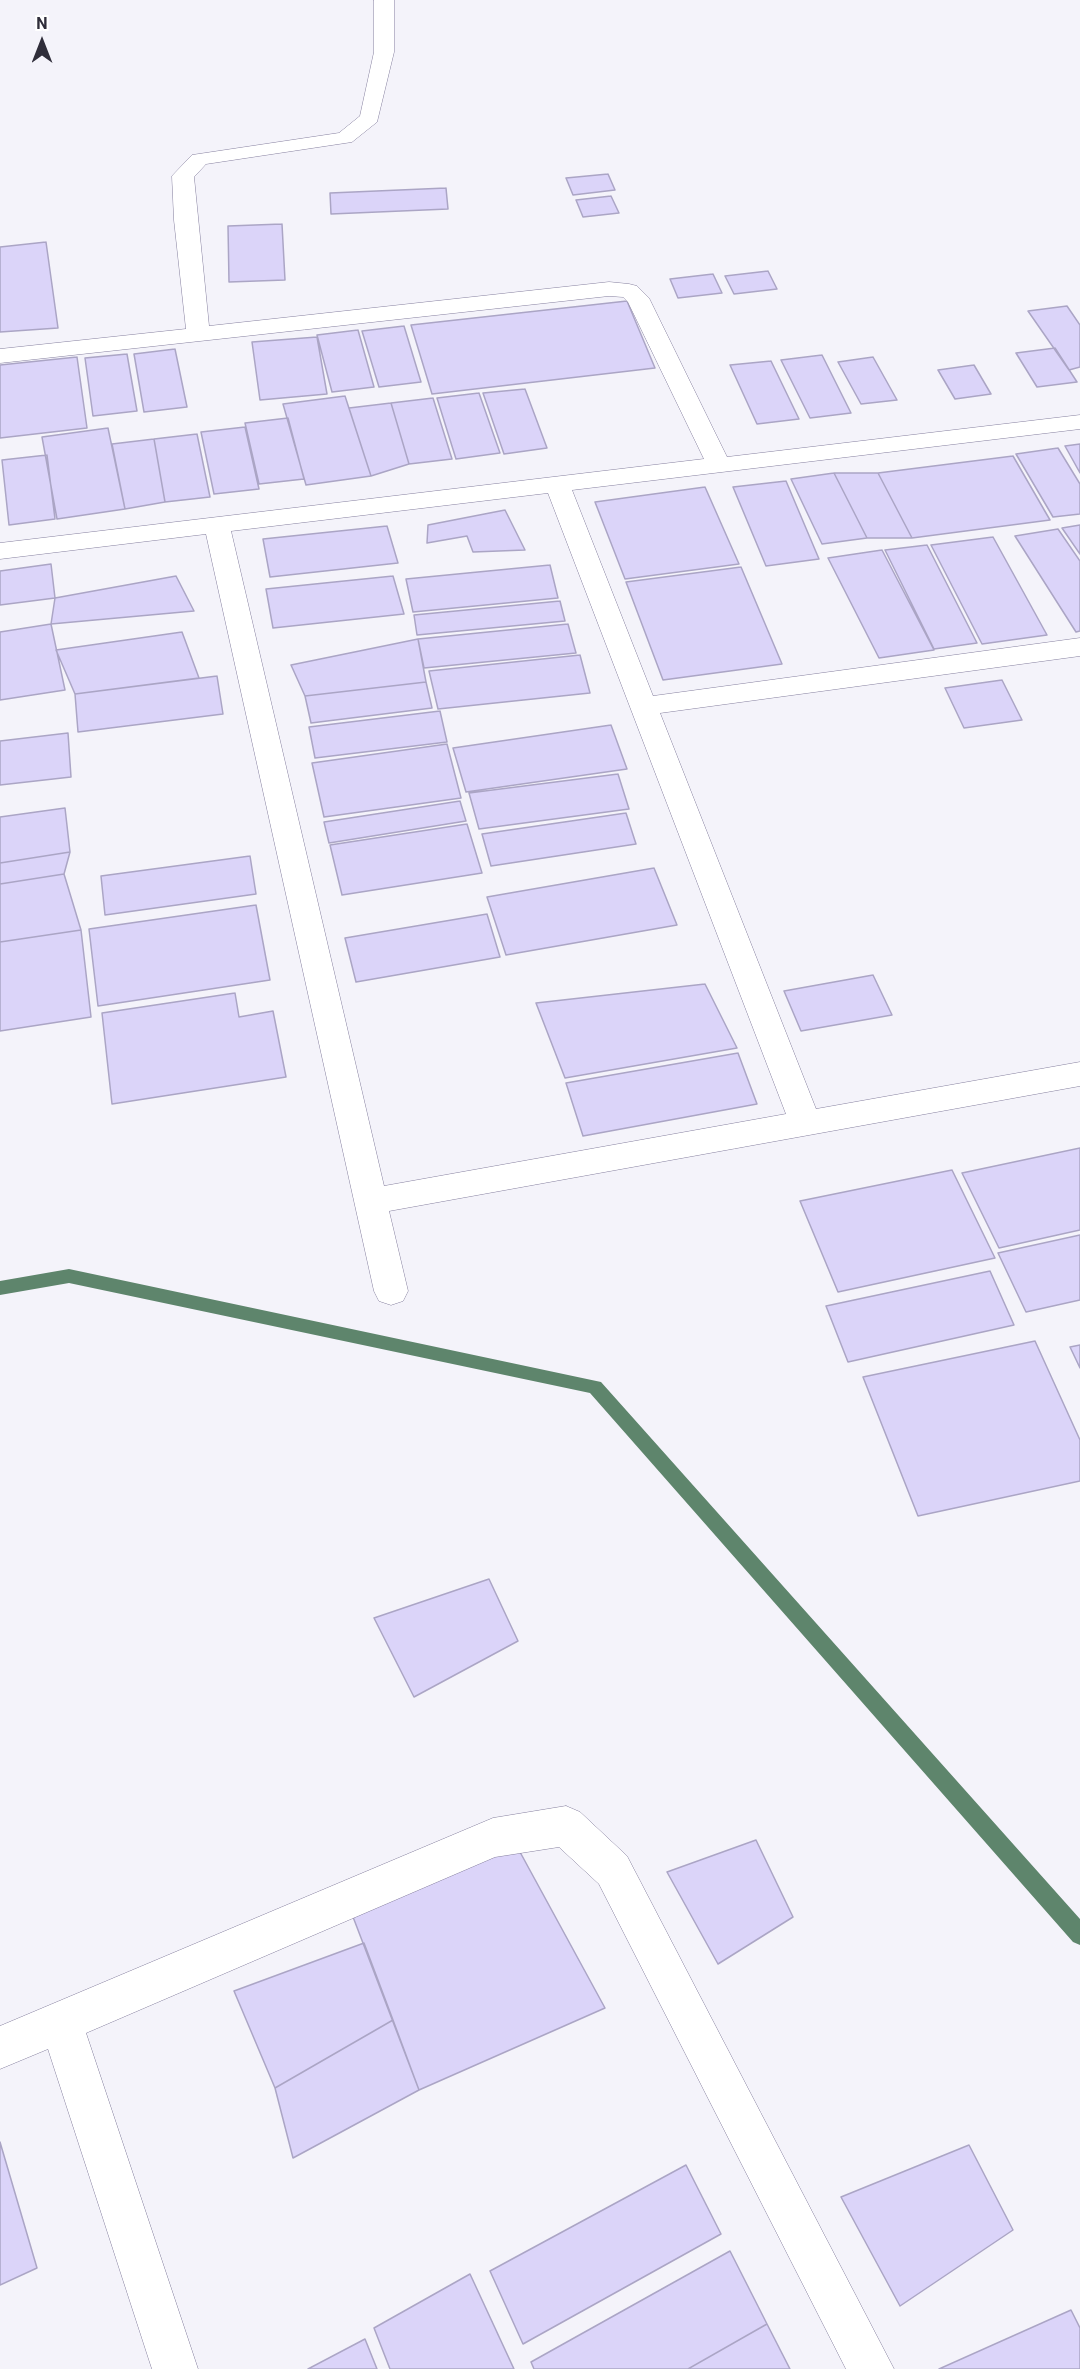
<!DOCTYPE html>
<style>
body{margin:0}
#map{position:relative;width:1080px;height:2369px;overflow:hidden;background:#f4f3fa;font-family:Roboto,sans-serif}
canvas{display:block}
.north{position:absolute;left:12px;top:12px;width:60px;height:60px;-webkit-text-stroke:4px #fff;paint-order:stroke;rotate:0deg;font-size:16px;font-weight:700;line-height:24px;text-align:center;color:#2f2d3a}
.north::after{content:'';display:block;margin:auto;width:21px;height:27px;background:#2f2d3a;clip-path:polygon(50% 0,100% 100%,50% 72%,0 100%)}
</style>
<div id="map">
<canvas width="1080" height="2369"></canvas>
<div class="north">N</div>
</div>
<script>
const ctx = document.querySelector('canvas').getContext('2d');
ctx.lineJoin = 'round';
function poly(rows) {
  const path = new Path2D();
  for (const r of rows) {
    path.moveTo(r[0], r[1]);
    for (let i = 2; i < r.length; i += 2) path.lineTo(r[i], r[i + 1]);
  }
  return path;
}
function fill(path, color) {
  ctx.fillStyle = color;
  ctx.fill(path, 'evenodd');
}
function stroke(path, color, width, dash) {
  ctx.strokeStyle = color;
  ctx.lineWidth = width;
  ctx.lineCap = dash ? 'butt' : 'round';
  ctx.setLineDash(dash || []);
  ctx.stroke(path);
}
fill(poly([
 [69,1269,601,1382,1080,1919,1080,1945,1073,1942,590,1393,69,1283,0,1295,0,1281,69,1269]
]), '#5e856c');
const building = poly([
 [608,174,615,190,573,195,566,178,608,174],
 [446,188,448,209,331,214,330,193,446,188],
 [611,196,619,213,583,217,576,200,611,196],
 [282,224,285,280,229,282,228,226,282,224],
 [46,242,58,328,0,332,0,247,46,242],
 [768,271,777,289,734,294,725,276,768,271],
 [713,274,722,293,678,298,670,279,713,274],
 [627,301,655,368,432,394,411,325,627,301],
 [1067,306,1080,325,1080,367,1069,370,1028,311,1067,306],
 [404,326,421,382,379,387,362,331,404,326],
 [358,330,374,387,332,392,317,335,358,330],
 [317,337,327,394,260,400,252,342,317,337],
 [1055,348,1077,382,1037,387,1016,353,1055,348],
 [175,349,187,407,144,412,134,354,175,349],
 [127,354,137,411,93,416,85,358,127,354],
 [822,355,851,413,810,418,781,360,822,355],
 [77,357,87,428,0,438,0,365,77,357],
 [873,357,897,400,861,404,838,362,873,357],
 [771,361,799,419,757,424,730,365,771,361],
 [974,365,991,394,955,399,938,370,974,365],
 [525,389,547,448,504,454,483,393,525,389],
 [479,393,500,453,456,459,437,398,479,393],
 [345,396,371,476,306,485,283,404,345,396],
 [433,398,452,459,409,464,391,403,433,398],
 [391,403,409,464,371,476,349,408,391,403],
 [288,418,304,479,259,484,245,423,288,418],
 [245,427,259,489,214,494,201,432,245,427],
 [108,428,125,509,57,519,42,437,108,428],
 [197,434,210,497,165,502,154,439,197,434],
 [154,439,165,502,125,509,112,444,154,439],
 [1080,444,1080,473,1065,446,1080,444],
 [1058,448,1080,484,1080,514,1053,517,1016,454,1058,448],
 [47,455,55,519,9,525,2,460,47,455],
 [1013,456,1050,520,912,538,878,473,1013,456],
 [834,473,867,538,822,544,791,479,834,473],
 [834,473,878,473,912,538,867,538,834,473],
 [786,481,819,559,766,566,733,487,786,481],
 [705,487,739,564,625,579,595,502,705,487],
 [505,510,525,550,473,552,467,536,427,543,428,525,505,510],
 [1080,525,1080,554,1062,528,1080,525],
 [387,526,398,563,270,577,263,539,387,526],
 [1058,529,1080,561,1080,631,1076,632,1015,536,1058,529],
 [993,537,1047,635,982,644,931,545,993,537],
 [927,545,977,643,934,649,885,550,927,545],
 [882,550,934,650,879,658,828,558,882,550],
 [51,564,55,598,0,605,0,571,51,564],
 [550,565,558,598,413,612,406,579,550,565],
 [741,567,782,664,663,680,626,582,741,567],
 [176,576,194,611,51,624,55,598,176,576],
 [393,576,404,614,273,628,266,589,393,576],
 [560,601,565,621,417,635,414,615,560,601],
 [51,624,65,690,0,700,0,632,51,624],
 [568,624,576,653,424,668,418,639,568,624],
 [182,632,199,678,75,694,56,650,182,632],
 [418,639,426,682,305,696,291,665,418,639],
 [580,655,590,693,438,709,429,671,580,655],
 [217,676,223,714,78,732,75,694,217,676],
 [1002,680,1022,720,964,728,945,688,1002,680],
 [426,682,432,708,311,723,305,696,426,682],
 [440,711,447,742,315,758,309,727,440,711],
 [611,725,627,769,466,792,453,748,611,725],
 [68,733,71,777,0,785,0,741,68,733],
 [447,744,461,798,324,817,312,763,447,744],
 [618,774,629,809,479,829,469,793,618,774],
 [460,801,466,821,329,843,324,822,460,801],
 [65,808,70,852,0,863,0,817,65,808],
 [626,813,636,844,491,866,482,834,626,813],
 [467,824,482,873,342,895,330,845,467,824],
 [70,852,64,874,0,884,0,863,70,852],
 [250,856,256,894,105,915,101,876,250,856],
 [654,868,677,925,506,955,487,897,654,868],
 [64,874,81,930,0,942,0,884,64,874],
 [256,905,270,980,98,1006,89,929,256,905],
 [487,914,500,957,356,982,345,938,487,914],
 [81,930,91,1017,0,1031,0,942,81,930],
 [873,975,892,1015,801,1031,784,991,873,975],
 [705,984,737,1048,565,1078,536,1003,705,984],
 [235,993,239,1017,273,1011,286,1077,112,1104,102,1013,235,993],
 [738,1053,757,1104,583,1136,566,1083,738,1053],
 [1080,1148,1080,1230,999,1248,962,1173,1080,1148],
 [952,1170,995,1258,838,1292,800,1201,952,1170],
 [1080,1235,1080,1300,1026,1312,998,1253,1080,1235],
 [990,1271,1014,1325,848,1362,826,1306,990,1271],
 [1035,1341,1080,1440,1080,1481,918,1516,863,1377,1035,1341],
 [1080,1345,1080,1368,1070,1347,1080,1345],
 [489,1579,518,1641,414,1697,374,1618,489,1579],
 [502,1819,605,2008,419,2090,342,1888,502,1819],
 [756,1840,793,1917,718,1964,667,1872,756,1840],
 [364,1943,393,2020,275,2088,234,1991,364,1943],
 [393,2020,419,2090,293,2158,275,2088,393,2020],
 [0,2142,37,2268,0,2285,0,2142],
 [969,2145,1013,2230,900,2306,841,2197,969,2145],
 [686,2165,721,2234,523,2344,490,2271,686,2165],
 [730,2251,767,2324,688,2369,534,2369,531,2362,730,2251],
 [470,2274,514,2369,390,2369,374,2328,470,2274],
 [1071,2310,1080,2328,1080,2369,939,2369,1071,2310],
 [767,2324,790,2369,688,2369,767,2324],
 [365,2339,377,2369,308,2369,365,2339]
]);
fill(building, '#dbd4f9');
stroke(building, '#aba5c5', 1.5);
const minor = poly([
 [374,0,394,0,394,52,377,122,352,142,206,164,194,177,209,326,609,282,629,284,637,286,649,298,727,457,1080,415,1080,429,572,490,653,696,1080,638,1080,656,660,713,816,1109,1080,1062,1080,1086,389,1211,408,1291,403,1301,391,1305,379,1301,374,1291,206,534,0,559,0,543,704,459,628,302,623,297,609,296,0,363,0,349,186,329,174,220,172,176,192,155,339,133,360,116,374,52,374,0],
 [548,493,786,1114,384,1186,231,531,548,493],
 [566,1806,580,1812,627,1856,894,2369,846,2369,599,1884,559,1847,495,1857,86,2033,198,2369,152,2369,48,2049,0,2069,0,2026,493,1818,566,1806]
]);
stroke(minor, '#86809f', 1);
fill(minor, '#fff');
</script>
